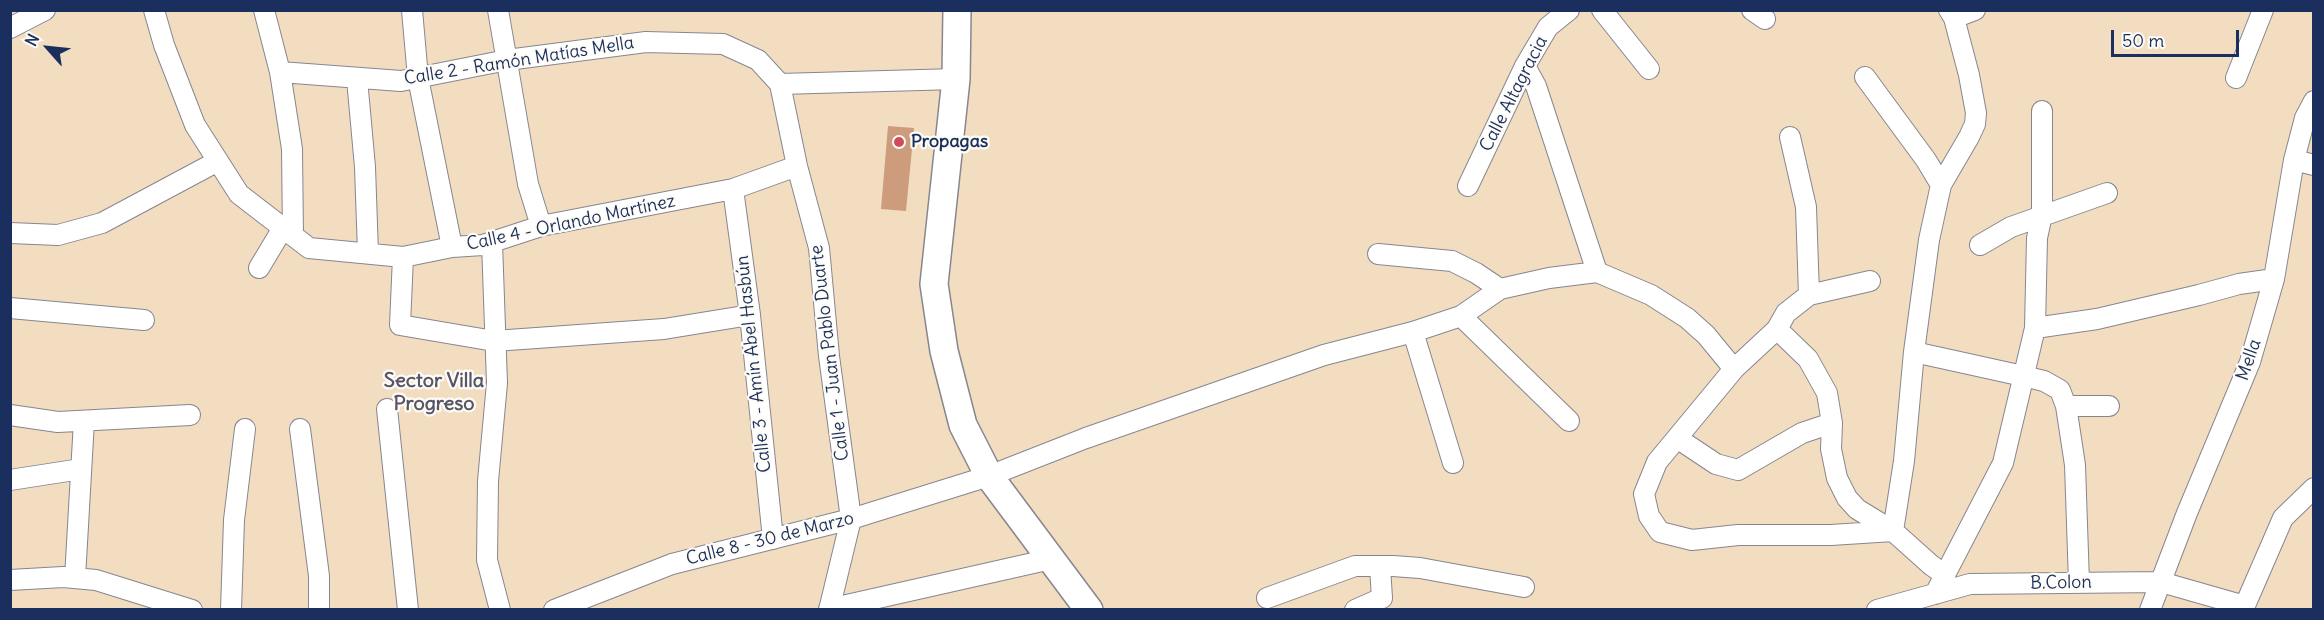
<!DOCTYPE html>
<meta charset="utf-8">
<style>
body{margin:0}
#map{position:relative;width:2324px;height:620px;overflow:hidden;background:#f3ddc0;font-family:Delius,sans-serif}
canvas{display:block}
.frame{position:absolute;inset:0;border:12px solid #1b2f5e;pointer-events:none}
.north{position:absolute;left:18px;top:18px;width:60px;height:60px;-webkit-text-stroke:4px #fdfcf7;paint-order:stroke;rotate:297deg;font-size:16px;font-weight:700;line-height:24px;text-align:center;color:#1b2f5e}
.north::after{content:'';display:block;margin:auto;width:21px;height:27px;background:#1b2f5e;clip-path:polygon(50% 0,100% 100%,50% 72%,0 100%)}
.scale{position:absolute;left:2111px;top:30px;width:128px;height:27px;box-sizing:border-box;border:3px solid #1b2f5e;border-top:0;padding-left:8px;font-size:18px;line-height:21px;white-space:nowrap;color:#1b2f5e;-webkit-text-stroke:4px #fdfcf7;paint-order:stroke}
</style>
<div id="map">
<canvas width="2324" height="620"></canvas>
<div class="frame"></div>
<div class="north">N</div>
<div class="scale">50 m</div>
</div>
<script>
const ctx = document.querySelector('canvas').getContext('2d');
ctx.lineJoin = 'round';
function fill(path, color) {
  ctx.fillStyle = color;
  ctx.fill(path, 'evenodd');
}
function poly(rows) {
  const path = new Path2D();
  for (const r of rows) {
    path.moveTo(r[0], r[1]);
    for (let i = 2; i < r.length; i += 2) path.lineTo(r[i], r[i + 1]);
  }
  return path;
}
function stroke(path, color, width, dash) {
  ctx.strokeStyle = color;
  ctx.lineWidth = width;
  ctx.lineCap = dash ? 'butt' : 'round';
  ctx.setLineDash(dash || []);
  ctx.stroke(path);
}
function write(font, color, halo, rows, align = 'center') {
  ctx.font = font + ' Delius,sans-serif';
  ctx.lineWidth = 4.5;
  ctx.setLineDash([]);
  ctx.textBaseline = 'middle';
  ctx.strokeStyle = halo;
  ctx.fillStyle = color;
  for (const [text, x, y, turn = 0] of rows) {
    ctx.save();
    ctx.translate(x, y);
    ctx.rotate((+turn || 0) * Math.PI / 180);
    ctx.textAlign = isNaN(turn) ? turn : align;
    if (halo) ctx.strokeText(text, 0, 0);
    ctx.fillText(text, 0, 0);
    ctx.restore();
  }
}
fill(poly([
 [888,126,914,128,906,211,881,209]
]), '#cd9c7c');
const minor = poly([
 [154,10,164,45,195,125,239,194,309,248,403,257,452,247,483,245,541,226,733,189,797,166],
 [264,10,280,72,292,149,293,236],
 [412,10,418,78,452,247],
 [498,10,528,184,541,226],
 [1602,10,1649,69],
 [1752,10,1765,19],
 [1954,18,1975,10],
 [10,28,45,10],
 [1525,66,1536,86,1597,272],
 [280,72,401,81,507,60,646,42,723,44,758,60,780,84,797,166,819,248,829,356,851,519,829,610],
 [1865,77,1926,160,1941,185],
 [2236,78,2263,10],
 [357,79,365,167,368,253],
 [780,84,956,79],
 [1790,137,1806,207,1809,295],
 [2294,160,2314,165],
 [1468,186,1525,66,1548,27,1569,10],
 [733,189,750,315,773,539],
 [10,233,58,235,102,223,218,161],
 [492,243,497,383,488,481,487,560,500,610],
 [1980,245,2011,227,2107,193],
 [1378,254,1452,261,1476,273,1500,289],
 [403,257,400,325,494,341,664,329,750,315],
 [259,268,283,228],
 [1870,281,1809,295,1786,313,1777,329,1734,369,1657,462,1644,494,1649,516,1660,532,1692,540,1738,535,1831,535,1893,531,1931,565,1945,575],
 [10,308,144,320],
 [1461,316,1569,421],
 [2035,328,2097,319,2199,295,2239,284,2274,279],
 [1777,329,1808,359,1827,393,1832,423,1831,449,1837,478,1847,498,1857,509,1893,531,1904,461,1914,352,1929,240,1941,185,1969,137,1975,124,1976,113,1969,75,1954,18,1949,10],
 [1413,332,1453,463],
 [1914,352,2023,376,2044,381,2060,390,2066,406,2075,465,2079,583],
 [2066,406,2109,406],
 [387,409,408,610],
 [10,415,58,422,190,415],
 [300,429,319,576,319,610],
 [1677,438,1716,464,1738,470,1802,433,1832,423],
 [10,480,81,469],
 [75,578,84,421],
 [10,580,63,577,96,580,192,610],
 [1935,594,2003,463,2035,328,2037,238,2042,215,2042,111],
 [1267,598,1355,566,1393,566,1420,568,1524,587],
 [829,609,1051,559],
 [231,610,234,520,245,429],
 [554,610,672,564,851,519,989,476,1086,438,1324,355,1413,332,1461,316,1500,289,1549,278,1597,272,1651,295,1687,318,1706,335,1734,369],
 [1355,610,1382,598,1380,567],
 [1877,610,1970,584,2161,582,2245,606],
 [2150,610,2187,513,2250,362,2274,279,2294,160,2305,118,2314,101],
 [2243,610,2283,518,2314,488]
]);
const secondary = poly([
 [957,10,956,79,934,284,944,351,963,425,989,476,1089,610]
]);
stroke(minor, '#87868f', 22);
stroke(secondary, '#87868f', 30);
stroke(minor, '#fff', 20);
stroke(secondary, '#fff', 27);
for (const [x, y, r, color] of [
 [899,142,6,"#d1495b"]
]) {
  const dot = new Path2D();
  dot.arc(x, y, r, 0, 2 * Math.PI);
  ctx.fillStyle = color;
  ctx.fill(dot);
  stroke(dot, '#fdfcf7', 2);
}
write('18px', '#1b2f5e', '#fdfcf7', [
 ["Calle 2 - Ramón Matías Mella",519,61,-9],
 ["Calle Altagracia",1514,94,-63],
 ["Calle 4 - Orlando Martínez",571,223,-12],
 ["Calle 1 - Juan Pablo Duarte",830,353,-97],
 ["Mella",2249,360,-71],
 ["Calle 3 - Amín Abel Hasbún",754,364,-96],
 ["Calle 8 - 30 de Marzo",770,539,-14],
 ["B.Colon",2061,583,-1]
]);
write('bold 18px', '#1b2f5e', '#fdfcf7', [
 ["Propagas",911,142]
], 'left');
write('bold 20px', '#595568', '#fdfcf7', [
 ["Sector Villa",434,381],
 ["Progreso",434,404]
]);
</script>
